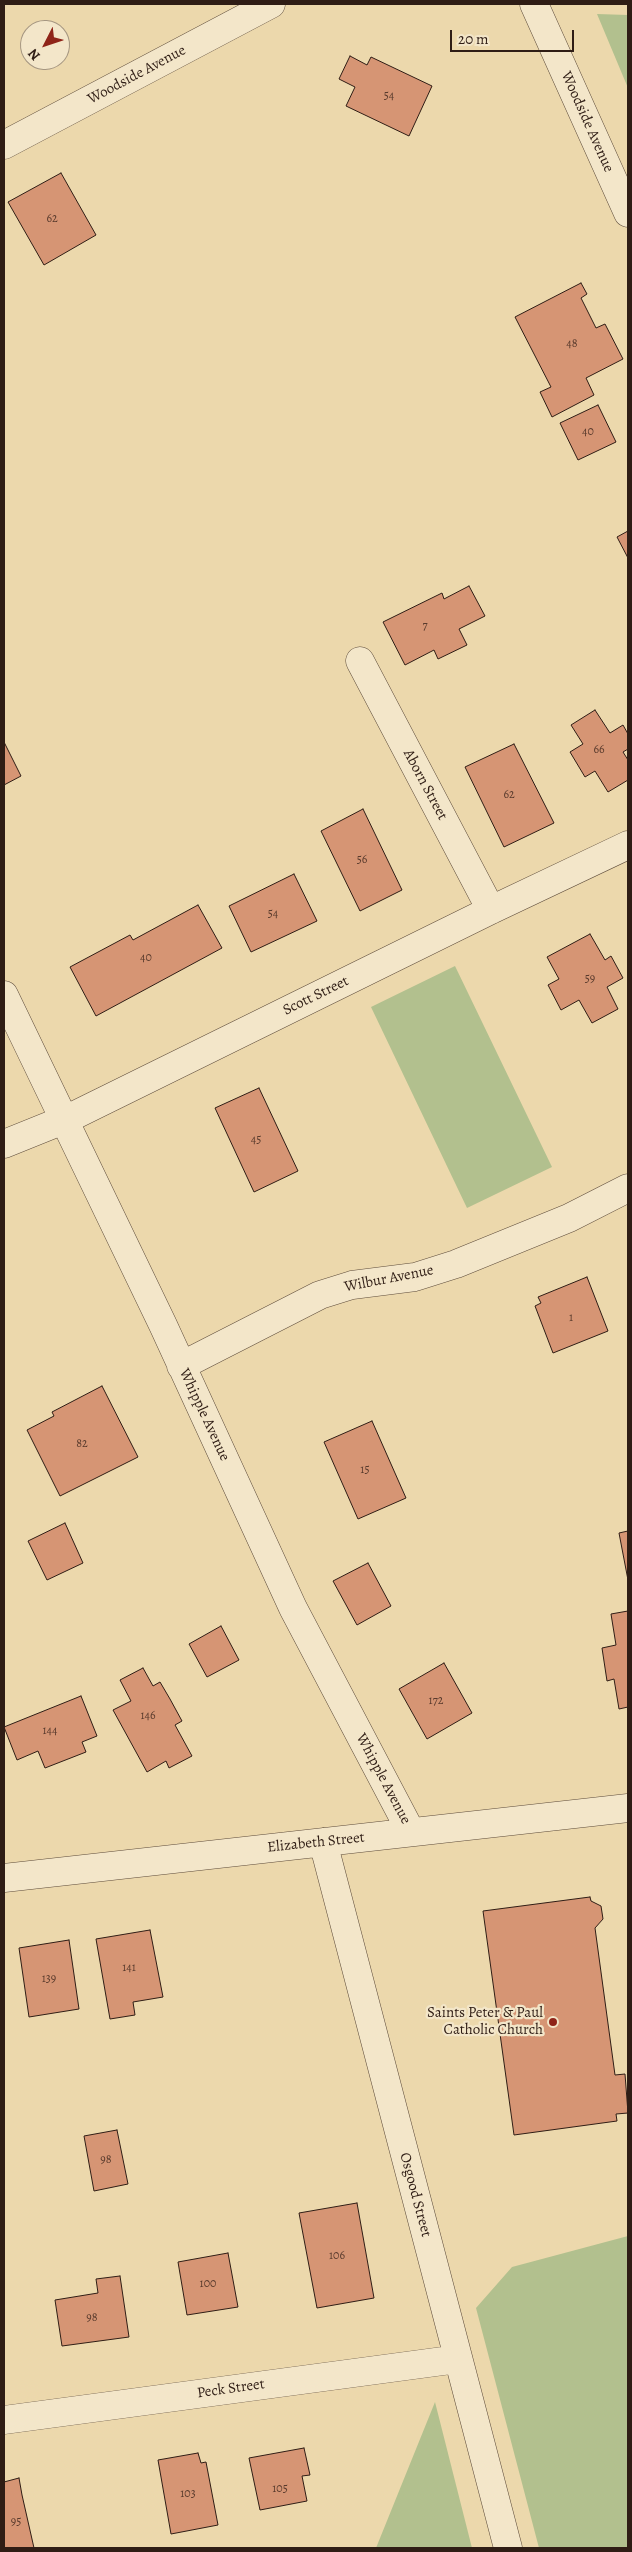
<!DOCTYPE html>
<style>
body{margin:0}
#map{position:relative;width:632px;height:2552px;overflow:hidden;background:#ecd8ac;font-family:Alegreya,serif}
canvas{display:block}
.frame{position:absolute;inset:0;border:5px solid #2f1d15;pointer-events:none}
.north{position:absolute;left:20px;top:20px;width:50px;height:50px;box-sizing:border-box;background:#f3e6c9;border:1px solid #a59681;border-radius:50%;rotate:229deg;font-size:14px;font-weight:700;line-height:20px;text-align:center;color:#2f1d15}
.north::after{content:'';display:block;margin:auto;width:18px;height:22px;background:#8f2418;clip-path:polygon(50% 0,100% 100%,50% 72%,0 100%)}
.scale{position:absolute;left:450px;top:30px;width:124px;height:22px;box-sizing:border-box;border:2px solid #2f1d15;border-top:0;padding-left:6px;font-size:15px;line-height:18px;white-space:nowrap;color:#2f1d15;-webkit-text-stroke:4px #f3e6c9;paint-order:stroke}
</style>
<div id="map">
<canvas width="632" height="2552"></canvas>
<div class="frame"></div>
<div class="north">N</div>
<div class="scale">20 m</div>
</div>
<script>
const ctx = document.querySelector('canvas').getContext('2d');
ctx.lineJoin = 'round';
function fill(path, color) {
  ctx.fillStyle = color;
  ctx.fill(path, 'evenodd');
}
function poly(rows) {
  const path = new Path2D();
  for (const r of rows) {
    path.moveTo(r[0], r[1]);
    for (let i = 2; i < r.length; i += 2) path.lineTo(r[i], r[i + 1]);
  }
  return path;
}
function stroke(path, color, width, dash) {
  ctx.strokeStyle = color;
  ctx.lineWidth = width;
  ctx.lineCap = dash ? 'butt' : 'round';
  ctx.setLineDash(dash || []);
  ctx.stroke(path);
}
function write(font, color, halo, rows, align = 'center') {
  ctx.font = font + ' Alegreya,serif';
  ctx.lineWidth = 4.5;
  ctx.setLineDash([]);
  ctx.textBaseline = 'middle';
  ctx.strokeStyle = halo;
  ctx.fillStyle = color;
  for (const [text, x, y, turn = 0] of rows) {
    ctx.save();
    ctx.translate(x, y);
    ctx.rotate((+turn || 0) * Math.PI / 180);
    ctx.textAlign = isNaN(turn) ? turn : align;
    if (halo) ctx.strokeText(text, 0, 0);
    ctx.fillText(text, 0, 0);
    ctx.restore();
  }
}
fill(poly([
 [597,14,628,15,628,88],
 [455,966,552,1167,467,1208,371,1007],
 [628,2236,628,2548,539,2548,476,2308,512,2267],
 [435,2402,472,2548,376,2548]
]), '#b2c08e');
const building = poly([
 [350,56,367,65,371,57,432,86,409,136,346,106,355,87,339,79,350,56],
 [61,173,96,235,44,265,8,202,61,173],
 [581,283,587,294,581,298,596,328,605,324,623,359,586,378,594,395,552,417,540,392,551,387,515,317,581,283],
 [598,405,616,442,578,460,560,423,598,405],
 [628,531,628,558,617,537,628,531],
 [469,586,485,616,459,629,467,645,438,659,434,650,405,665,383,622,442,593,444,599,469,586],
 [595,710,610,733,623,725,628,734,628,749,623,752,628,760,628,780,608,792,595,771,585,777,570,752,583,744,571,725,595,710],
 [4,742,21,776,4,785,4,742],
 [514,744,554,823,504,847,465,767,514,744],
 [363,809,402,890,360,911,321,831,363,809],
 [294,874,317,921,251,952,229,906,294,874],
 [198,905,222,948,96,1016,70,967,130,935,133,940,198,905],
 [590,934,605,960,611,956,623,978,607,987,618,1009,592,1023,579,1000,561,1010,548,985,559,979,547,957,590,934],
 [259,1088,298,1171,254,1192,215,1108,259,1088],
 [587,1277,608,1331,553,1353,535,1306,541,1303,538,1297,587,1277],
 [102,1386,138,1457,60,1496,27,1430,54,1416,52,1412,102,1386],
 [372,1421,406,1498,358,1519,324,1442,372,1421],
 [65,1523,83,1563,47,1580,28,1541,65,1523],
 [628,1531,628,1580,619,1533,628,1531],
 [368,1563,391,1606,357,1625,333,1581,368,1563],
 [628,1611,628,1707,619,1709,614,1679,607,1681,602,1648,616,1645,611,1614,628,1611],
 [221,1626,239,1660,207,1677,189,1644,221,1626],
 [444,1663,472,1713,427,1739,399,1689,444,1663],
 [143,1668,153,1686,160,1682,170,1699,182,1721,175,1725,192,1756,169,1768,166,1761,147,1772,113,1710,131,1701,120,1680,143,1668],
 [81,1696,97,1736,82,1742,86,1752,45,1768,38,1751,17,1760,4,1727,81,1696],
 [590,1897,591,1901,601,1906,603,1919,595,1928,615,2075,625,2074,628,2113,616,2114,617,2121,514,2135,483,1911,590,1897],
 [150,1930,163,1997,133,2002,135,2015,110,2019,96,1939,150,1930],
 [69,1940,79,2009,29,2017,19,1948,69,1940],
 [117,2130,128,2184,94,2191,84,2136,117,2130],
 [357,2203,374,2298,317,2308,299,2213,357,2203],
 [228,2253,238,2307,187,2315,178,2262,228,2253],
 [120,2276,129,2337,62,2346,55,2300,98,2293,96,2279,120,2276],
 [304,2448,310,2475,302,2476,307,2501,260,2510,249,2458,304,2448],
 [198,2453,201,2463,206,2462,218,2525,171,2534,158,2460,198,2453],
 [19,2478,22,2495,34,2548,4,2548,4,2482,19,2478]
]);
fill(building, '#d69574');
stroke(building, '#2f1d15', 1);
const minor = poly([
 [534,4,628,213],
 [4,145,271,4],
 [360,661,491,910],
 [4,995,163,1325,293,1608,411,1832],
 [4,1144,71,1117,491,910,628,845],
 [181,1366,320,1295,352,1285,415,1277,456,1264,569,1218,628,1188],
 [323,1842,508,2548],
 [4,1878,628,1808],
 [4,2420,458,2359]
]);
stroke(minor, '#5e4c3b', 29);
stroke(minor, '#f3e6c9', 28);
for (const [x, y, r, color] of [
 [553,2022,5,"#8f2418"]
]) {
  const dot = new Path2D();
  dot.arc(x, y, r, 0, 2 * Math.PI);
  ctx.fillStyle = color;
  ctx.fill(dot);
  stroke(dot, '#f3e6c9', 2);
}
write('12px', '#593b2d', null, [
 ["54",389,96],
 ["62",52,219],
 ["48",572,344],
 ["40",588,432],
 ["7",425,626],
 ["66",599,750],
 ["62",509,795],
 ["56",362,860],
 ["54",273,914],
 ["40",146,958],
 ["59",590,979],
 ["45",256,1140],
 ["1",571,1318],
 ["82",82,1444],
 ["15",365,1470],
 ["172",436,1701],
 ["146",148,1716],
 ["144",50,1731],
 ["141",129,1968],
 ["139",49,1979],
 ["98",106,2160],
 ["106",337,2256],
 ["100",208,2284],
 ["98",92,2318],
 ["105",280,2489],
 ["103",188,2494],
 ["95",16,2522]
]);
write('15px', '#2f1d15', '#f3e6c9', [
 ["Woodside Avenue",137,75,-28],
 ["Woodside Avenue",587,122,66],
 ["Aborn Street",425,785,62],
 ["Scott Street",316,996,-26],
 ["Wilbur Avenue",389,1279,-11],
 ["Whipple Avenue",204,1415,65],
 ["Whipple Avenue",383,1779,62],
 ["Elizabeth Street",316,1843,-6],
 ["Osgood Street",415,2195,75],
 ["Peck Street",231,2389,-8]
]);
write('15px', '#2f1d15', '#f3e6c9', [
 ["Saints Peter & Paul",543,2013],
 ["Catholic Church",543,2030]
], 'right');
</script>
